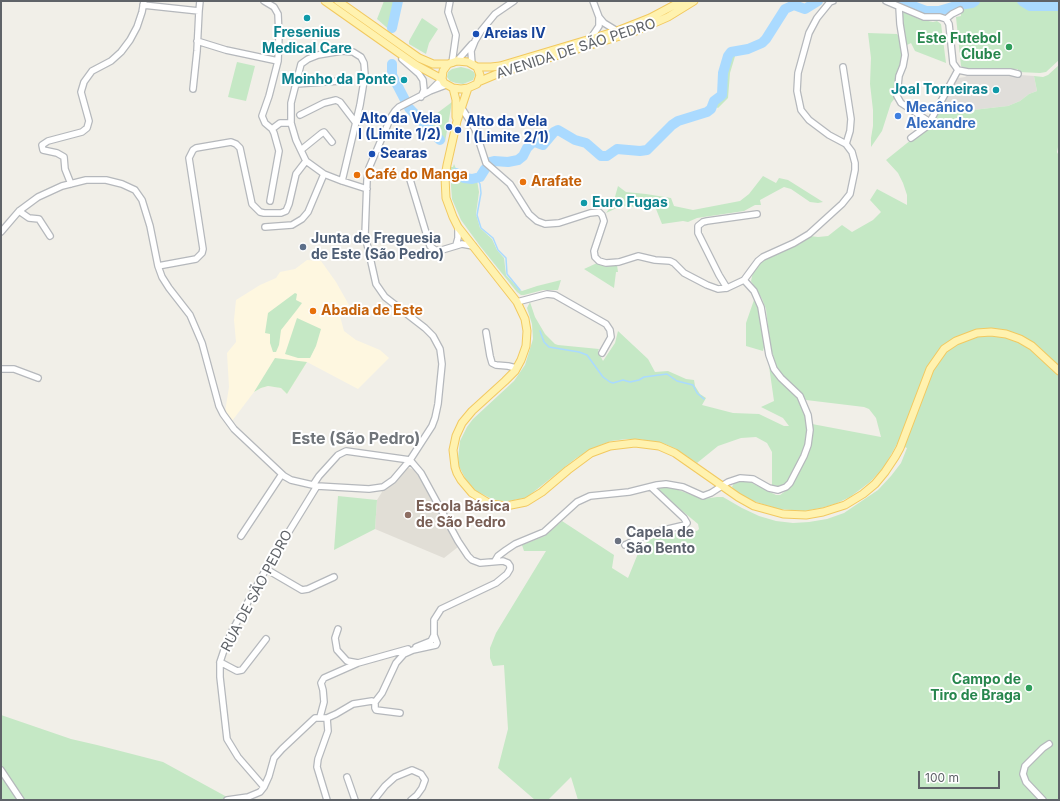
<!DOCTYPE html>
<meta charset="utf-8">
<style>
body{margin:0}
#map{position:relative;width:1060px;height:801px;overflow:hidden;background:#f1efe8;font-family:Inter,sans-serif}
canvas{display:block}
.frame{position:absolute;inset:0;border:2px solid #5f6368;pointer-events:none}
.scale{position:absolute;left:918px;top:771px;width:82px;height:18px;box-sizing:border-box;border:2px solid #5f6368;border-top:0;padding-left:5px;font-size:12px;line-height:14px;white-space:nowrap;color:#5f6368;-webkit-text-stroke:3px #fff;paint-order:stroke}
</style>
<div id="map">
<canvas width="1060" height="801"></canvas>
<div class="frame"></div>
<div class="scale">100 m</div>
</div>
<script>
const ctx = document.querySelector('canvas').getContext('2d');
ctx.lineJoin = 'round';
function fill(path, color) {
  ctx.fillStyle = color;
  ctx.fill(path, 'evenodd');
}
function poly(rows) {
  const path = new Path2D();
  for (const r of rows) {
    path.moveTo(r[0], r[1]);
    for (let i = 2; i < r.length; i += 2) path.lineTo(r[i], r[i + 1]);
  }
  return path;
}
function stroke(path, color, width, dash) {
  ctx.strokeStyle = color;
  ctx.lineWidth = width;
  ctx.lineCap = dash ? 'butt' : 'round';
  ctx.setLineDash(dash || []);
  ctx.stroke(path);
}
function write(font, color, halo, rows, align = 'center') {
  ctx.font = font + ' Inter,sans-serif';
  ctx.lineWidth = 4;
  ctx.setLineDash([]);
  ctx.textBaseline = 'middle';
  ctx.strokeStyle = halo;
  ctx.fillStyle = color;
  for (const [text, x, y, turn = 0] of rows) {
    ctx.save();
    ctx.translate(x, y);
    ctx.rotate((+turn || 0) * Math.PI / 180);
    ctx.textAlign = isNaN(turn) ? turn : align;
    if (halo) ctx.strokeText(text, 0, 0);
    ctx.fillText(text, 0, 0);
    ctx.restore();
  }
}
fill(poly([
 [307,260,321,261,336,282,349,305,349,309,340,316,344,331,356,340,380,350,389,358,358,389,307,362,287,394,281,388,277,387,268,386,261,388,254,392,232,421,225,412,229,387,227,353,236,342,234,320,236,300,260,285,276,278,280,272,295,269]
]), '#fef7e0');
fill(poly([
 [1007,74,1034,76,1037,91,1029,94,1020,101,1008,106,964,111,950,108,944,104,952,85,958,78,965,77,968,75]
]), '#e0deda');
fill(poly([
 [406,467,415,470,421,476,458,547,444,558,375,529,377,500,382,492,381,490,394,483]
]), '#e1ded6');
fill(poly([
 [384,1,402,1,400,10,394,26,393,33,377,19],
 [978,1,1018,1,1031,8,1059,7,1059,60,1046,72,1040,73,1018,72,1018,69,967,70,961,66,956,17,961,16,960,7,973,4],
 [903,12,919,19,933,22,937,21,941,24,946,63,915,51,911,43,907,45,902,25,902,14],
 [422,18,438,29,429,43,426,54,409,44,409,41],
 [868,33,897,34,899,37,903,53,902,60,894,89,895,98,891,103,882,131,871,147,871,138,873,126,873,110,870,84,871,58],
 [736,53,730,73,728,98,718,108,714,106,716,101,724,98,725,74,729,57,731,54],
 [237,62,255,66,246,101,228,97],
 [1059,65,1059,142,1057,152,1059,156,1059,800,578,800,571,777,548,800,535,800,498,768,508,729,504,665,493,666,490,658,490,648,496,633,546,551,524,551,522,545,545,536,562,521,614,555,612,568,628,578,639,551,647,542,653,538,690,530,697,531,699,529,698,524,657,490,659,488,673,488,703,499,717,497,723,497,742,508,759,516,776,521,793,523,809,522,827,519,844,513,878,490,891,476,901,463,907,448,897,444,884,467,870,482,850,497,835,504,821,508,804,511,778,509,750,500,734,490,732,487,734,483,745,481,750,482,776,495,780,495,787,490,793,484,805,461,812,438,812,424,881,437,876,418,869,409,864,407,806,400,801,392,788,381,777,369,770,345,766,309,762,299,751,281,753,272,763,259,800,244,810,236,818,237,828,236,842,225,852,232,873,220,881,212,870,200,877,189,907,205,907,195,903,183,898,173,886,160,932,123,944,104,950,108,964,111,1008,106,1020,101,1029,94,1037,91,1034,76,1043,77,1048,75],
 [461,67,469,69,474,72,475,75,473,80,463,84,456,83,450,81,447,77,448,72,452,69],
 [452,102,445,142,435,131,411,107,412,106,428,120],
 [454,164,457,171,455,174,458,176,468,180,477,180,479,192,476,214,480,228,492,239,497,250,504,258,506,275,520,290,522,291,537,286,561,280,558,290,543,290,524,295,521,295,517,292,480,246,461,220,452,199,451,186,451,167,453,167],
 [763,176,776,183,779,178,788,180,823,202,818,203,810,202,791,189,784,187,760,200,761,205,755,205,744,211,697,218,688,222,683,221,662,224,656,209,638,207,637,209,634,207,621,206,606,213,613,204,618,186,626,192,646,194,671,198,674,206,693,210,740,201,749,194],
 [597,263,602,265,617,265,618,272,616,272,614,288,584,269],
 [295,293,297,294,296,300,302,303,296,311,281,330,279,345,276,352,273,352,270,343,270,334,265,333,268,313],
 [755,297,758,305,765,343,763,351,746,346,746,323],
 [530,302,535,317,545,334,555,344,558,345,599,349,598,351,603,361,615,343,618,331,648,359,655,372,668,371,686,379,694,380,695,386,700,394,706,398,702,405,733,413,759,414,784,426,789,426,783,418,761,407,774,401,767,352,771,365,796,394,803,408,807,422,808,431,807,442,802,456,787,483,783,486,777,487,772,486,772,452,767,443,756,437,741,438,718,446,697,463,676,449,665,444,639,439,626,439,611,441,591,449,575,459,531,494,525,498,509,501,500,501,490,498,476,491,466,480,459,466,458,458,460,441,467,427,473,419,514,381,525,365,533,339,532,324,527,308],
 [297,318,321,329,316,346,310,358,298,358,285,354],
 [275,358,307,362,287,394,281,388,268,386,261,388,254,392],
 [338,496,377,500,375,529,334,550],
 [1,715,71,739,97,745,163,762,227,797,243,800,1,800]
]), '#c5e8c5');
stroke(poly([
 [477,178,480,184,481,193,477,215,481,228,493,238,498,250,506,258,507,274,520,290],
 [540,331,544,342,549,347,579,352,587,355,603,377,610,382,613,383,623,380,630,382,639,380,644,377,667,374,677,381,693,385,697,393,704,399]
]), '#aadaff', 1.5);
stroke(poly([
 [900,1,926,11,939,11,959,5,972,3,975,1],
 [1022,1,1030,6,1059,6],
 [392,28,398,1],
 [392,64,392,75,405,100],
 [409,108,440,140],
 [490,162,494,161,508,162,518,160,523,156,527,148,532,143,535,142,543,145,554,132,558,130,575,140,586,143,601,156,607,156,617,149,640,151,647,150,672,125,678,121,707,112,711,109,714,101,722,95,723,73,728,56,731,52,748,49,762,43,766,39,785,9,794,5,805,9,818,1],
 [456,173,464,178,472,179,480,177,485,169]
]), '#aadaff', 10);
const minor = poly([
 [264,1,274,7,278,14,279,36,278,61,269,96,262,116,265,123,272,129,274,133,279,151,270,201],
 [450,1,448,12,456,35,452,63],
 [593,1,599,17,604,23,617,31],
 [886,1,924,17,940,17,946,19,949,24,953,63,958,70],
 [143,5,199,11,197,51,193,89],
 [899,7,900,24,905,55,903,66,899,76,897,96,901,103,930,122],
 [199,11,200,1],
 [946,19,952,14,960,10],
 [591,38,599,26,599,17],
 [197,41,226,50,278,61],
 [402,59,419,74,423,80,424,90,421,97],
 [457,61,472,44],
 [472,64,471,51,475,41,481,31,495,14,514,1],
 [843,67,851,119,850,131,846,144],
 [958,70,968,72,1010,72,1018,74],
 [296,84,340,81],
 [430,91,442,79],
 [461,107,475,129,486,163,510,184,529,214,537,221,545,224,559,223,590,213,599,212,602,215,604,221,594,251,595,257,599,261,606,263,619,262,638,256,655,260,670,261,674,263,684,273,707,285,718,289,727,288,744,280,758,261,763,257,794,243,809,234,842,204,850,194,855,170,855,163,852,152,846,144,829,135,809,120,801,110,797,91,798,73,809,33,817,18,830,2,833,1],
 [300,115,324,103,336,100,340,102,356,123],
 [272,129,280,123,291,123],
 [911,138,926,127,932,118,958,70],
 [301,150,322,133,324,132,332,142],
 [408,173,430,246,435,250,442,250,462,244,473,246],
 [342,181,360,105,365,75,364,63,361,57,353,52,342,51,318,55,308,59,301,64,291,103,291,123,296,140,306,161,324,174,342,181,367,189],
 [71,184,65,169,64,157,57,153,43,150,42,145,48,141,82,132,87,128,89,121,81,92,84,82,92,71,111,61,121,52,130,40,137,27,142,12,144,1],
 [19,211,29,218,39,219,50,236],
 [265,227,292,225,302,219,308,212,324,174],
 [1,232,19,211,38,197,62,186,86,180,106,180,122,184,135,190,142,200,150,226,158,266,162,277,169,288,190,315,202,343,219,406,223,414,234,429,284,476,291,480,317,486,369,489,383,487,393,480,410,460,432,426,435,418,438,404,442,364,440,349,433,336,425,328,385,297,376,284,365,235,367,180,369,168,391,117,395,111,399,107,430,91,446,85],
 [456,245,458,238,458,227],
 [158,266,196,259,202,253,203,249,189,158,193,150,196,148,231,142,236,144,240,148,252,204,260,212,264,213,281,213,286,211,289,204,296,174,306,161],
 [727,288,719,275,698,233,698,226,703,222,707,221,757,214],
 [517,302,547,294,555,295,606,324,610,330,611,337,602,353],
 [486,332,490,356,492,363,496,365,508,366,516,368],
 [1,369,14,369,38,378],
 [313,485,319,476,338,455,346,451,410,460,421,473,458,541,468,556,472,560,480,563,503,561,508,563,510,566,510,569,507,574,496,583,441,609,434,620,434,635,437,643,436,645,413,650,404,654,396,663,382,693,375,702],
 [241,536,282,474],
 [625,545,651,533,685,525,687,523,684,518,651,487],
 [495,561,498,556,506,550,515,544,544,532,577,502,590,496,629,492,657,485,666,484,683,487,703,496,711,493,728,482,740,478,753,479,769,488,778,490,786,487,790,483,804,456,808,445,810,430,808,415,800,396,781,378,774,369,769,355,761,307,754,291,744,280],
 [266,569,302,590,308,589,334,577],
 [338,629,335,638,337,650,347,661,358,663],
 [416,647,431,641,434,635],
 [220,662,237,671,242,670,266,639],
 [320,717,324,702,323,690,321,683,324,678,358,663,408,649],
 [1,770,21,800],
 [347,777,355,800],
 [264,787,238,757,227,739,220,677,220,662,225,647,232,631,266,569,317,486],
 [227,800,248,797,260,792,264,787,269,776,274,758,282,749,315,718,327,718,336,714,353,704,372,701,375,702,375,708,376,710,400,713],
 [327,800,317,767,318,759,328,731,327,718],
 [374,800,385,786,395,777,412,770,421,774,425,780,422,788,417,795,411,800],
 [1043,800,1026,782,1023,774,1025,766,1043,748,1049,744]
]);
const major = poly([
 [325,1,416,65,442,79],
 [338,1,419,58,433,64,448,64],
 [457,61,468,62,477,67,480,75,477,84,468,88,461,89,453,88,444,83,442,79,443,71,448,64,457,61],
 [477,67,491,67,500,66,617,31,650,18,682,1],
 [478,82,497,74,636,31,668,17,694,1],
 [453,88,456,100,456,117],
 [468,88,457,121,447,165,445,177,446,198,453,217,458,227,517,302,525,319,527,331,526,346,521,360,515,371,505,381,472,411,462,423,456,436,453,450,455,467,457,473,461,480,472,493,487,502,492,504,506,506,526,502,542,492,568,470,591,453,610,446,635,443,659,446,675,453,738,497,754,506,783,514,806,515,823,512,845,505,863,494,875,484,885,472,895,457,900,448,930,369,944,349,956,341,977,333,991,332,1006,334,1020,339,1032,346,1059,371]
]);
stroke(minor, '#b5b8bc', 8);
stroke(major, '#f2c960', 9);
stroke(minor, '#fff', 5.5);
stroke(major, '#fff2af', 7);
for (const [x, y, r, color] of [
 [307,18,4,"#0f9aa8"],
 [476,34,4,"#1a4fb4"],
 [1009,47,4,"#2e9e5b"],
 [404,80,4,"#0f9aa8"],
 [996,90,4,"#0f9aa8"],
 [898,116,4,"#3f7fe0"],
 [449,127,4,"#1a4fb4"],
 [458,130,4,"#1a4fb4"],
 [372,154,4,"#1a4fb4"],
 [357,175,4,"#e8710a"],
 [523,182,4,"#e8710a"],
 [584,203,4,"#0f9aa8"],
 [303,247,4,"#5c6f8a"],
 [313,311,4,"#e8710a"],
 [408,515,4,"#8d6e63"],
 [618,541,4,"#6b7280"],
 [1029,688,4,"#2e9e5b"]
]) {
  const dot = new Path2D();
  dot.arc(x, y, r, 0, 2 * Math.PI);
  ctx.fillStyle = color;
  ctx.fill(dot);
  stroke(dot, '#fff', 1.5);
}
write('bold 14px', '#0d838f', '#fff', [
 ["Fresenius",307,33,"center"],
 ["Medical Care",307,49,"center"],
 ["Moinho da Ponte",396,80],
 ["Joal Torneiras",988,90],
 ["Euro Fugas",592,203,"left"]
], 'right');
write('bold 14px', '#164399', '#fff', [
 ["Areias IV",484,34],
 ["Alto da Vela",441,119,"right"],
 ["I (Limite 1/2)",441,135,"right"],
 ["Alto da Vela",466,122],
 ["I (Limite 2/1)",466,138],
 ["Searas",380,154]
], 'left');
write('bold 14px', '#27864d', '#fff', [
 ["Este Futebol",1001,39],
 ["Clube",1001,55],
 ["Campo de",1021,680],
 ["Tiro de Braga",1021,696]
], 'right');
write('14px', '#5f6368', '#fff', [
 ["AVENIDA DE SÃO PEDRO",576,49,-18],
 ["RUA DE SÃO PEDRO",257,591,-62]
]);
write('bold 14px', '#366cbe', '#fff', [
 ["Mecânico",906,108],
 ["Alexandre",906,124]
], 'left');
write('bold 14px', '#c56008', '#fff', [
 ["Café do Manga",365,175],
 ["Arafate",531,182],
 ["Abadia de Este",321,311]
], 'left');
write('bold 14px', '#4e5e75', '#fff', [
 ["Junta de Freguesia",311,239],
 ["de Este (São Pedro)",311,255]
], 'left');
write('bold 14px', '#785e54', '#fff', [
 ["Escola Básica",416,507],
 ["de São Pedro",416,523]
], 'left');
write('bold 14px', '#5b616d', '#fff', [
 ["Capela de",626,533],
 ["São Bento",626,549]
], 'left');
write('bold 16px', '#70757a', '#fff', [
 ["Este (São Pedro)",356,439]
]);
</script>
